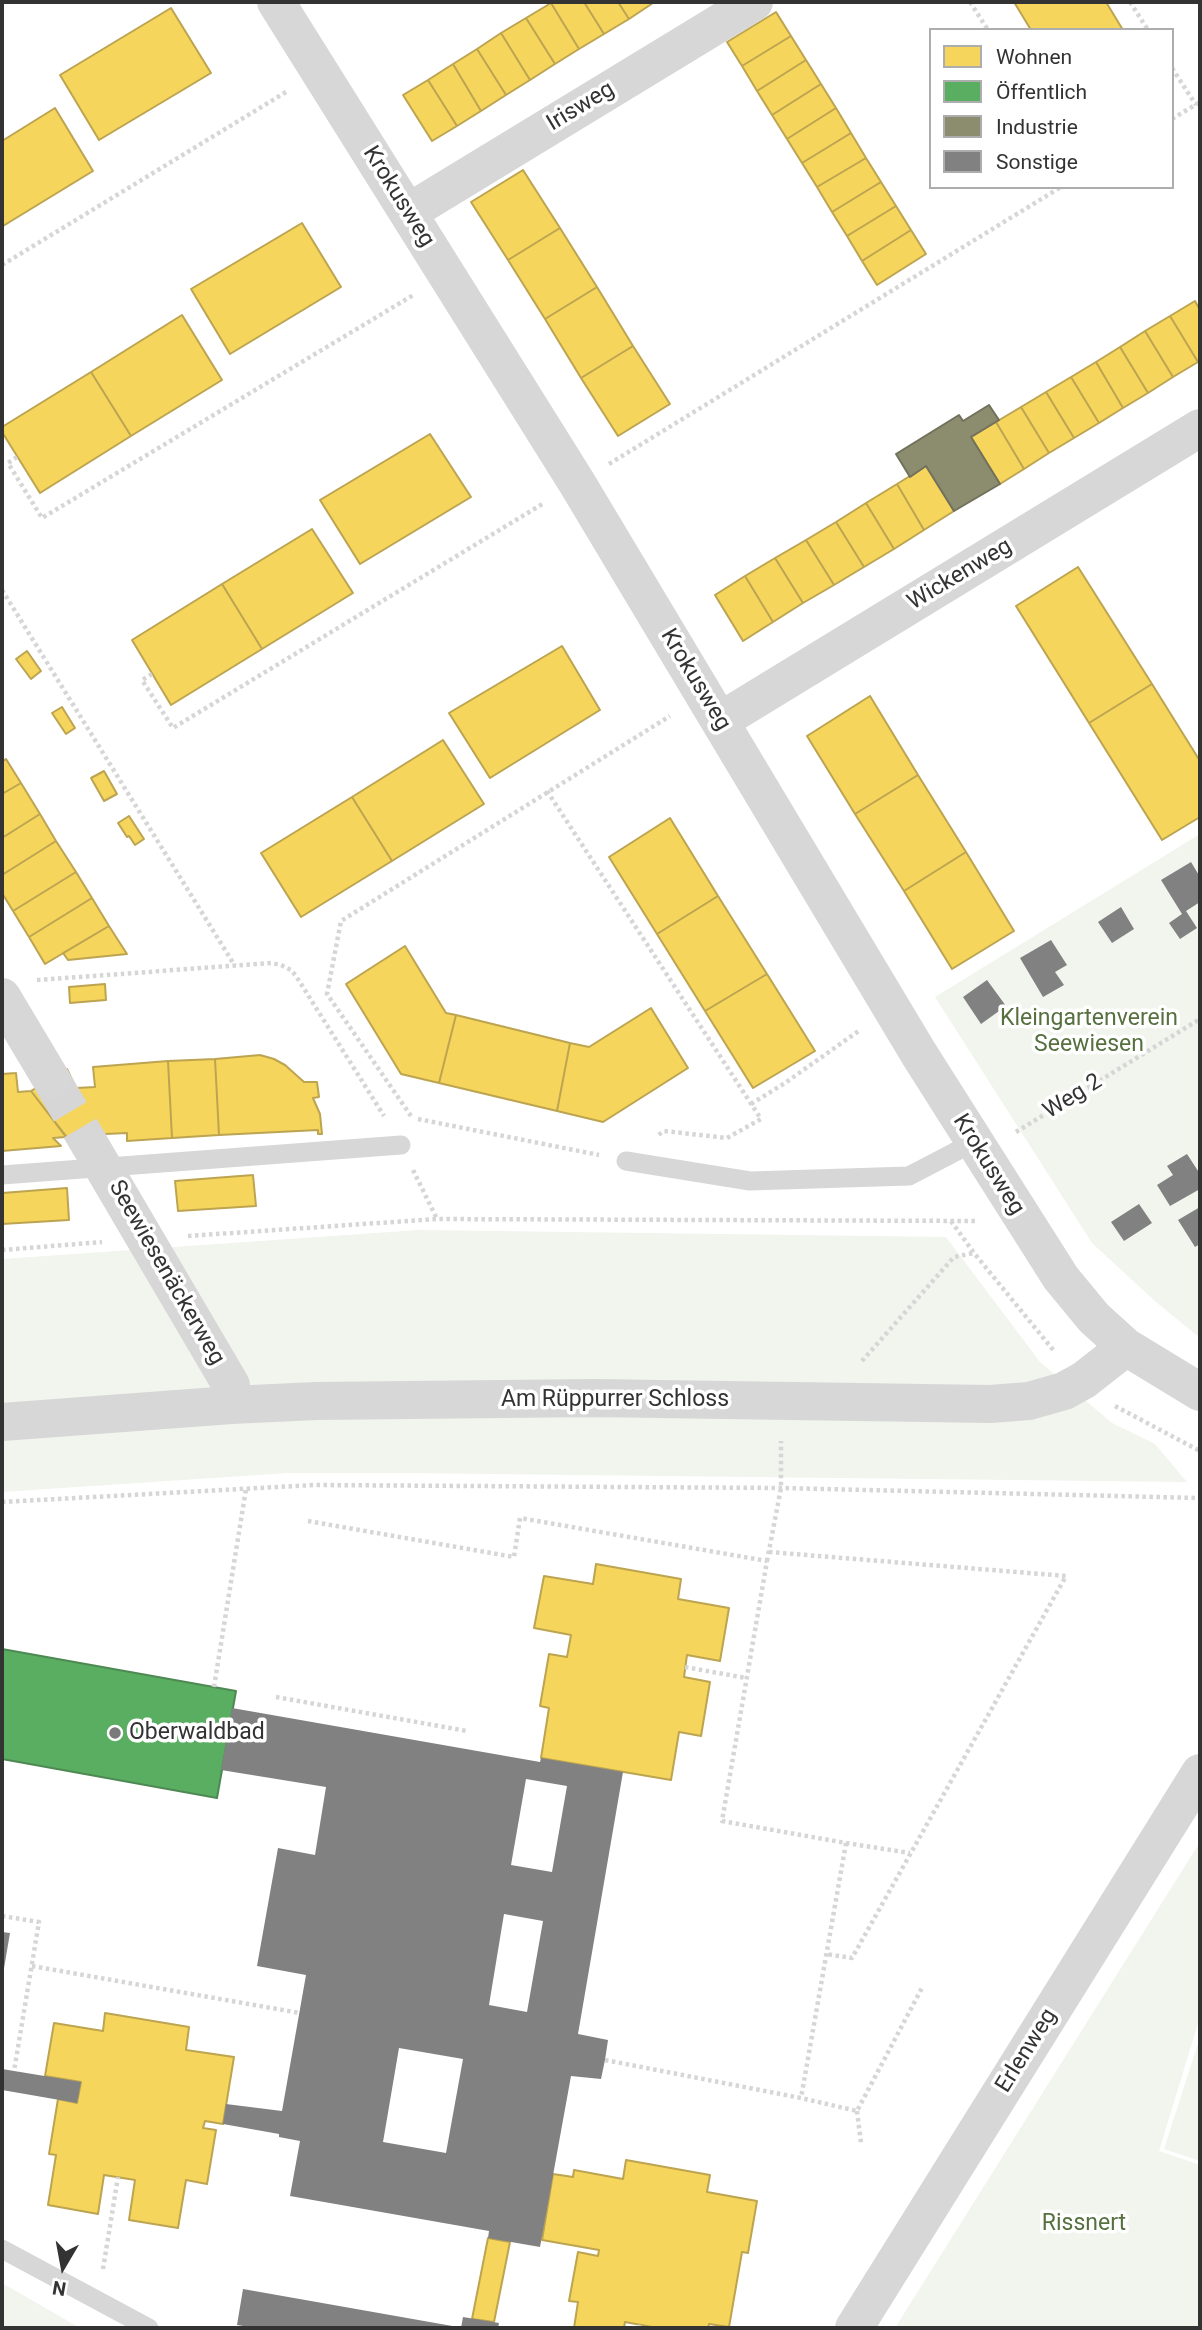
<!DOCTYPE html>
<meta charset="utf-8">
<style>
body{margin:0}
#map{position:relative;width:1202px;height:2330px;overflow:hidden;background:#fff;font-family:Roboto,sans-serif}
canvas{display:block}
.frame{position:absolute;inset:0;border:4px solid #333;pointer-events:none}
.legend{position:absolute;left:929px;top:28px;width:245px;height:161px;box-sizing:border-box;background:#fff;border:2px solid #adadad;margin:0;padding:9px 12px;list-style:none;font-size:21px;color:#333}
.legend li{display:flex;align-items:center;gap:14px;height:35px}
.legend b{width:35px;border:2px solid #adadad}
.north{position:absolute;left:28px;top:2232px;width:70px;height:70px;-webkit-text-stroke:5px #fff;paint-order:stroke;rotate:190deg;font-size:19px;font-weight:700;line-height:28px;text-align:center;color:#333}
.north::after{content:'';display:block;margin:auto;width:24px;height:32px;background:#333;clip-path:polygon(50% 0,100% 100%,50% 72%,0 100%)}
</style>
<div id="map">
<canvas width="1202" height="2330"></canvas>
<div class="frame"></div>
<ul class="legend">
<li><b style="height:19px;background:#f6d55c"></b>Wohnen</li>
<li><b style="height:19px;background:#5aae61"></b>Öffentlich</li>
<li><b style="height:19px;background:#8c8c6e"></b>Industrie</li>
<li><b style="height:19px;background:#818181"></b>Sonstige</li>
</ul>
<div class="north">N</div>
</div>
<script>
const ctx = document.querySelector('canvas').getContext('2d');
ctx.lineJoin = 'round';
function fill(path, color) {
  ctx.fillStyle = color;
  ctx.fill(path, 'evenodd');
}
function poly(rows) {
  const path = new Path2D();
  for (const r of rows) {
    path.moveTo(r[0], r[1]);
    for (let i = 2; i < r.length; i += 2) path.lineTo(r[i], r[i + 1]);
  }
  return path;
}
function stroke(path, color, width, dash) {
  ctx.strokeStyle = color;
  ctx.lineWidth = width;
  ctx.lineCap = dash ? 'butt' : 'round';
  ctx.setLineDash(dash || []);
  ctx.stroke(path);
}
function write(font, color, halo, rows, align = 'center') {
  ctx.font = font + ' Roboto,sans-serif';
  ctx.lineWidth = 7;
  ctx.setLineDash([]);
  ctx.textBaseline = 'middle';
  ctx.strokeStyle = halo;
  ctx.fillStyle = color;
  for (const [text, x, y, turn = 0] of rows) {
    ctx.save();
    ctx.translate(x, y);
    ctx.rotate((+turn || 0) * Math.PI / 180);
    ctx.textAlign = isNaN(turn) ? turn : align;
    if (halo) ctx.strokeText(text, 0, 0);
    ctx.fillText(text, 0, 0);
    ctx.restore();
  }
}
fill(poly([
 [1200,834,1200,1338,1156,1302,1092,1243,935,997],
 [419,1230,946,1237,1040,1362,1112,1423,1155,1444,1187,1482,406,1473,288,1473,2,1492,2,1259],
 [1200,1842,1200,2017,1159,2151,1200,2165,1200,2328,895,2328],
 [1200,2037,1200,2161,1164,2149],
 [2,2283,80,2328,2,2328]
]), '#f1f5ed');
const homes = poly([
 [553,2,584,2,604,34,579,49,551,3,553,2],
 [584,2,618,2,629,19,604,34,584,2],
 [618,2,652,2,653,3,629,19,618,2],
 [1014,2,1106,2,1123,30,1031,30,1014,2],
 [551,3,579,49,555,64,526,18,551,3],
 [171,8,211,73,99,140,60,75,171,8],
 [776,12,791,36,742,66,727,42,776,12],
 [526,18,555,64,530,80,501,33,526,18],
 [501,33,530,80,506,95,477,49,501,33],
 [791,36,806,60,757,91,742,66,791,36],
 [477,49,506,95,481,111,453,64,477,49],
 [806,60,821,84,772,115,757,91,806,60],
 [453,64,481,111,457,126,428,80,453,64],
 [428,80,457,126,432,141,403,95,428,80],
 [821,84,836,108,787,139,772,115,821,84],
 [55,108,93,171,3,226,2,141,55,108],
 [836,108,851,133,802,163,787,139,836,108],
 [851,133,866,158,817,187,802,163,851,133],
 [866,158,881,182,832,212,817,187,866,158],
 [523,170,560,228,508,260,471,202,523,170],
 [881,182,896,206,847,236,832,212,881,182],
 [896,206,911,230,862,261,847,236,896,206],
 [302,223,341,287,230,354,191,289,302,223],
 [560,228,597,287,545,319,508,260,560,228],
 [911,230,926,254,877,285,862,261,911,230],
 [597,287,633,346,581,378,545,319,597,287],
 [1195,301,1200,310,1200,361,1198,362,1170,316,1195,301],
 [182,315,222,380,131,436,91,372,182,315],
 [1170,316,1198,362,1173,377,1145,331,1170,316],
 [1145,331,1173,377,1148,393,1120,347,1145,331],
 [633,346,670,404,618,436,581,378,633,346],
 [1120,347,1148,393,1123,408,1096,362,1120,347],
 [1096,362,1123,408,1099,423,1071,377,1096,362],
 [91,372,131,436,40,493,2,432,2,427,91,372],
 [1071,377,1099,423,1074,438,1046,392,1071,377],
 [1046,392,1074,438,1049,453,1021,407,1046,392],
 [1021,407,1049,453,1024,469,996,422,1021,407],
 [996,422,1024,469,1000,484,971,437,996,422],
 [430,434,471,497,360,564,320,500,430,434],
 [926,466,954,511,924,530,897,484,926,466],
 [897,484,924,530,894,549,866,503,897,484],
 [866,503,894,549,864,567,836,522,866,503],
 [836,522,864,567,834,585,806,540,836,522],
 [312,529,353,593,262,649,222,584,312,529],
 [806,540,834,585,803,603,775,558,806,540],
 [775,558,803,603,773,622,745,576,775,558],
 [1078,567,1152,684,1089,723,1016,606,1078,567],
 [745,576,773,622,743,641,715,595,745,576],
 [222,584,262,649,171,705,132,640,222,584],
 [562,646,600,710,490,778,449,713,562,646],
 [27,651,41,671,31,679,16,659,27,651],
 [1152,684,1200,761,1200,817,1162,840,1089,723,1152,684],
 [870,696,918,775,855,814,807,736,870,696],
 [62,707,75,728,66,734,52,713,62,707],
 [443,740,484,804,392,861,352,797,443,740],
 [6,759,21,783,2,794,2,762,6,759],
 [104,771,117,794,104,801,91,778,104,771],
 [918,775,966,852,904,891,855,814,918,775],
 [21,783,40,814,2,838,2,794,21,783],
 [352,797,392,861,301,917,261,853,352,797],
 [40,814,56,841,2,875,2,838,40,814],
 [129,816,144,839,135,845,129,836,127,837,118,823,129,816],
 [670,818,718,896,657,934,609,857,670,818],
 [56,841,76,872,13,911,2,893,2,875,56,841],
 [966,852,1014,931,952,969,904,891,966,852],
 [76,872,92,898,29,937,13,911,76,872],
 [718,896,767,974,705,1011,657,934,718,896],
 [92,898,109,926,45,964,29,937,92,898],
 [109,926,127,954,68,960,63,953,109,926],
 [405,946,446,1013,456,1015,439,1083,401,1074,346,984,405,946],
 [767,974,815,1051,753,1088,705,1011,767,974],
 [105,984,106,1000,70,1003,69,987,105,984],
 [651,1008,688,1068,603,1122,557,1111,570,1043,589,1047,651,1008],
 [456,1015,570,1043,557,1111,439,1083,456,1015],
 [260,1055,274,1059,285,1065,304,1082,317,1082,319,1097,313,1098,320,1114,322,1134,318,1134,318,1130,219,1135,215,1059,260,1055],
 [215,1059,219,1135,172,1138,168,1061,215,1059],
 [168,1061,172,1138,127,1141,127,1133,105,1134,73,1145,31,1091,67,1069,76,1088,95,1087,93,1067,168,1061],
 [16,1073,18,1092,31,1091,66,1137,53,1138,61,1146,2,1151,2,1074,16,1073],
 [253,1175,256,1206,178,1211,175,1181,253,1175],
 [67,1188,69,1220,2,1224,2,1193,67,1188],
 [596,1564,681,1579,678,1599,729,1608,720,1661,687,1655,684,1677,710,1682,701,1736,679,1732,671,1780,541,1758,549,1708,540,1706,549,1654,567,1657,571,1635,534,1628,544,1576,593,1584,596,1564],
 [105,2013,189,2027,186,2050,234,2057,223,2124,205,2121,203,2128,216,2130,207,2184,186,2180,178,2228,129,2220,135,2180,104,2175,98,2214,48,2205,56,2155,49,2154,58,2099,77,2103,81,2082,45,2076,54,2023,103,2031,105,2013],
 [626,2160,710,2175,707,2192,757,2201,748,2253,742,2252,729,2327,709,2324,708,2328,657,2328,625,2322,624,2328,574,2328,578,2302,569,2301,578,2252,598,2256,599,2250,542,2240,553,2174,573,2177,574,2170,623,2179,626,2160],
 [488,2238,510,2242,494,2322,472,2319,488,2238]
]);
fill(homes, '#f6d55c');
stroke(homes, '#bca450', 2);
const public = poly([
 [2,1649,236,1691,217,1798,2,1759,2,1649]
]);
fill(public, '#5aae61');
stroke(public, '#4e8953', 2);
const industry = poly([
 [989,405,999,420,971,437,1000,484,954,511,926,466,910,477,896,454,959,415,963,421,989,405]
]);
fill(industry, '#8c8c6e');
stroke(industry, '#71715c', 2);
fill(poly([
 [1191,862,1200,877,1200,902,1186,911,1197,928,1180,939,1169,923,1182,914,1161,880],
 [1121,907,1134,929,1112,943,1098,922],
 [1051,940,1067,965,1055,972,1064,985,1043,997,1020,958],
 [987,980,1006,1006,981,1024,963,997],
 [1187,1154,1200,1174,1200,1189,1170,1206,1157,1185,1173,1175,1167,1166],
 [1139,1204,1152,1223,1124,1241,1111,1222],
 [1200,1207,1200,1244,1195,1247,1178,1220],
 [232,1708,540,1762,541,1758,623,1772,578,2034,608,2040,605,2060,601,2079,571,2076,540,2247,488,2238,489,2231,290,2196,300,2141,279,2137,279,2134,223,2124,226,2104,282,2111,306,1975,257,1966,278,1848,315,1855,326,1787,221,1770],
 [526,1779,567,1786,552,1872,511,1865],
 [504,1914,543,1921,527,2012,489,2005],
 [399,2048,463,2059,446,2153,383,2142],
 [2,1932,10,1933,3,1974,2,1973],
 [2,2069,81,2082,77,2103,2,2090],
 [243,2289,458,2327,458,2328,256,2328,237,2325],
 [463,2317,499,2323,498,2328,461,2328]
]), '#818181');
stroke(poly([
 [51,1079,90,1145]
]), '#d6d6d6', 38, [38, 19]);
stroke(poly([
 [970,2,988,30],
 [1130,2,1148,30],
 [1172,68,1196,105],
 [1172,119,1200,102],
 [2,265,286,92],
 [17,457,8,463,42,518,415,294],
 [609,464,1061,187],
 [2,590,235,966],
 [152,674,142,680,173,728,544,503],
 [547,791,761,1119,727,1138,664,1131,657,1136],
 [37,980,271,963,281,965,291,970,296,976,384,1116],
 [751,1104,785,1083,860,1030],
 [411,1116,327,994,341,921,670,716],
 [418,1119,599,1155],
 [1016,1132,1200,1019],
 [413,1170,437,1219],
 [951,1221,974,1253,1054,1351],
 [188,1236,437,1219,976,1221],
 [2,1250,102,1242],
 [862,1361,954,1257,974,1253],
 [1115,1406,1200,1451],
 [2,1502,314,1485,781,1488,1200,1498],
 [308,1521,514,1557,520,1518,767,1561,722,1821,846,1843,801,2098],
 [769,1552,1066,1576,852,1958,826,1954],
 [767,1561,781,1488,781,1441],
 [685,1667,746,1678],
 [214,1687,246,1489],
 [276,1697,467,1731],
 [846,1843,910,1853],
 [2,1916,39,1922,14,2071],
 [32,1966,300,2013],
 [605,2060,801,2098,857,2111,923,1986],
 [857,2111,861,2143],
 [103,2269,118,2177],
 [639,2328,640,2325]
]), '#d6d6d6', 4.5, [3.5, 3.5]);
stroke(poly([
 [626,1161,750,1181,909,1176,974,1142],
 [2,1175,401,1145],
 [2,2249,149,2328]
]), '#d7d7d7', 19);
stroke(poly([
 [276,2,577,483,919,1054,1061,1278,1094,1318,1126,1347,1200,1392],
 [409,212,754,2],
 [720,721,1200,428],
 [2,997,51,1079],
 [90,1145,231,1385,231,1405],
 [2,1422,231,1405,316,1401,594,1398,990,1404,1029,1401,1064,1391,1084,1380,1126,1347],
 [854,2328,1200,1773]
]), '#d7d7d7', 38);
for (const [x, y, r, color] of [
 [115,1733,7,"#7a7a7a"]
]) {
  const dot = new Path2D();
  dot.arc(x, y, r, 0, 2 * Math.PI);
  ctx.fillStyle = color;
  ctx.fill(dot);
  stroke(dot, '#fff', 2.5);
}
write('23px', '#333', '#fff', [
 ["Irisweg",581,107,-31],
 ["Krokusweg",398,197,58],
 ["Wickenweg",960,575,-31],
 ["Krokusweg",695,680,59],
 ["Weg 2",1073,1097,-32],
 ["Krokusweg",988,1165,58],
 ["Seewiesenäckerweg",166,1273,60],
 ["Am Rüppurrer Schloss",615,1400],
 ["Erlenweg",1027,2051,-58]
]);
write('23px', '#56703f', '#fff', [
 ["Kleingartenverein",1089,1019],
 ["Seewiesen",1089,1045],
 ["Rissnert",1084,2224]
]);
write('23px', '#333', '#fff', [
 ["Oberwaldbad",129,1733]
], 'left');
</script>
